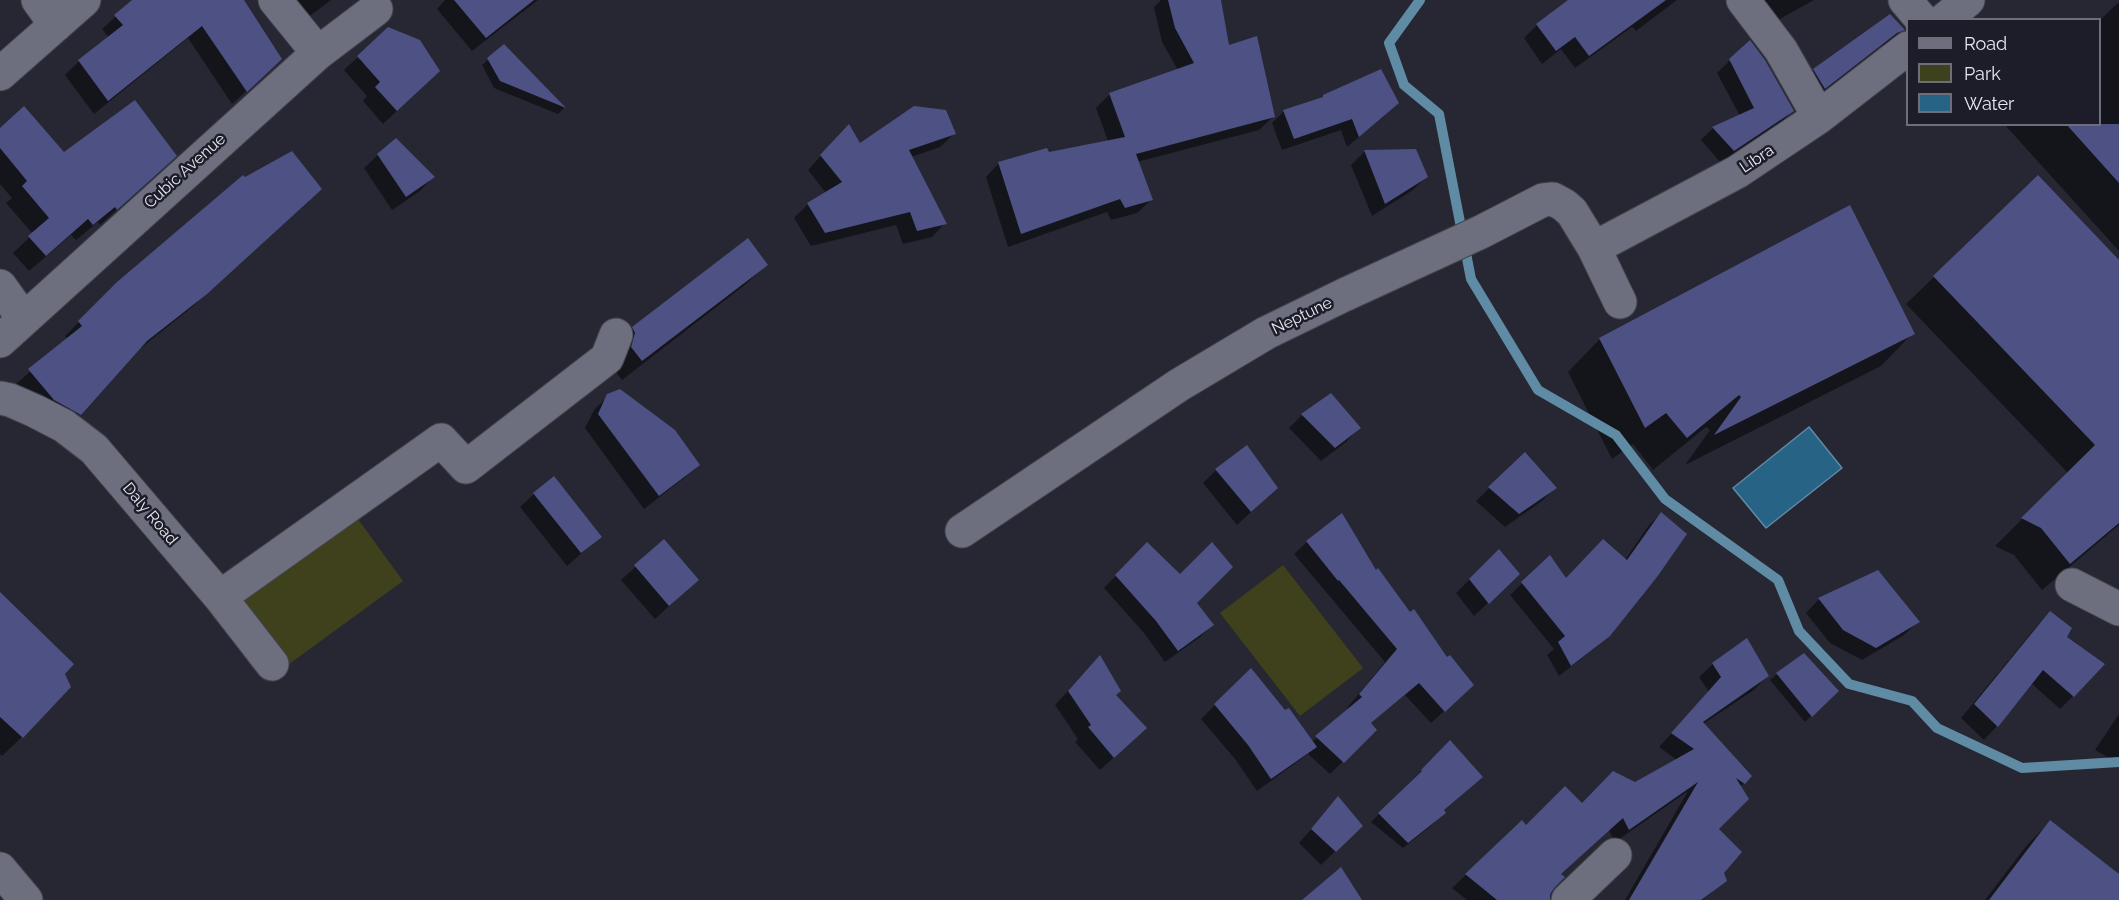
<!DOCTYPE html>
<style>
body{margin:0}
#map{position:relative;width:2119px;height:900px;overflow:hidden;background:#262733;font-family:Raleway,sans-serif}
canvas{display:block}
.legend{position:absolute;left:1906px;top:18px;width:195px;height:108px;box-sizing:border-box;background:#1c1d29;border:2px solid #6d6e79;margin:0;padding:8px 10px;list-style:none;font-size:18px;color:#e7e8f1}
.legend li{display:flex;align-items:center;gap:12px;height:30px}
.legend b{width:30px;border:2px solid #6d6e79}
</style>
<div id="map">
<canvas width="2119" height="900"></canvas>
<ul class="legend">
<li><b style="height:8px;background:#6d6f7e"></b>Road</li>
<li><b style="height:16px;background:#3f401c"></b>Park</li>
<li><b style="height:16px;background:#266385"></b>Water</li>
</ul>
</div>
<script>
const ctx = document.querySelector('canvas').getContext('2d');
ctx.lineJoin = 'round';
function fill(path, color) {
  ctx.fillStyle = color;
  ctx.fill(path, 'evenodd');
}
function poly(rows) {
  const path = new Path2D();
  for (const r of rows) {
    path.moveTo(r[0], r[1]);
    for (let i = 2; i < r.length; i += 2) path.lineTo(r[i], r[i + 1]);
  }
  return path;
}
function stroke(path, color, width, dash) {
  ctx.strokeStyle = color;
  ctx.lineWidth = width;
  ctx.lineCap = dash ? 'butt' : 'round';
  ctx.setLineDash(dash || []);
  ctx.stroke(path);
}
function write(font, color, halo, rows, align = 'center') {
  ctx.font = font + ' Raleway,sans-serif';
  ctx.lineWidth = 5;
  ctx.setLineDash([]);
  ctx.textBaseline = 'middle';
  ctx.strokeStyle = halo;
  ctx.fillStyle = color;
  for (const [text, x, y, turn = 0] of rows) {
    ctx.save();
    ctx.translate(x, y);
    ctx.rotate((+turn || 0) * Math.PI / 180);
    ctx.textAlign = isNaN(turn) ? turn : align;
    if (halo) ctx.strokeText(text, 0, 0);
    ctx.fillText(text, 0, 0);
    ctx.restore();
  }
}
fill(poly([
 [355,515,403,581,281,670,233,604],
 [1283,565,1363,668,1300,716,1220,613]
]), '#3f401c');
const water = poly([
 [1809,427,1842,468,1766,528,1733,488,1809,427]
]);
fill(water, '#266385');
stroke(water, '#608ba5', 1.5);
fill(poly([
 [134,0,239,0,267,72,232,104,188,38,94,114,65,75,79,61,109,38,102,29],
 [273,0,331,0,294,28],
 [445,0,538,0,472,51,437,9],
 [1161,0,1219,0,1228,47,1273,117,1259,130,1137,162,1151,200,1137,213,1111,220,1107,212,1008,247,986,177,999,163,1108,141,1096,108,1109,95,1178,70,1162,42,1154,7],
 [1571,0,1677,0,1636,31,1632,27,1575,68,1561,49,1542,64,1524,38,1537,25],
 [1765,0,1814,0,1769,25,1761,4],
 [2119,2,2119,251,2004,124,2100,124,2100,20],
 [388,29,425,84,383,124,363,101,367,96,344,70],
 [1903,30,1890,43,1881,46,1811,101,1801,84,1814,70],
 [1749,42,1792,111,1780,123,1721,163,1701,140,1713,128,1740,116,1717,73],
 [504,46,564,108,558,114,494,88,482,65],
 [1324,96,1386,114,1347,147,1341,130,1282,150,1272,123,1284,111,1321,99],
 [0,130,63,154,158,172,100,225,98,222,76,240,71,235,29,271,13,253,33,234,6,203,12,198,0,184],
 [954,134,940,147,911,157,945,223,932,237,903,244,896,225,811,246,794,218,808,204,826,193,808,170,836,139,859,145],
 [1365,151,1426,177,1413,190,1372,216,1351,165],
 [378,155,433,177,420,191,392,210,364,168],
 [245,179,306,202,191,308,137,351,66,428,41,413,16,384,68,339,65,336,118,283],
 [2119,262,2119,525,2042,590,2014,555,1995,546,2068,473,1906,304,1934,277],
 [766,265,746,284,622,380,612,367,613,348,633,328],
 [1913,333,1881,366,1685,465,1710,430,1706,427,1653,470,1633,444,1612,459,1568,372,1600,339],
 [608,396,698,465,684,478,644,509,585,428,594,410],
 [1302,415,1359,428,1346,442,1321,461,1289,428],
 [1525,454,1555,488,1542,501,1505,527,1476,501],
 [1216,470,1262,502,1237,525,1203,483],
 [534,494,600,537,567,566,520,507],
 [1661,514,1609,635,1596,647,1559,676,1547,655,1554,649,1510,595,1549,557,1565,580,1625,560,1649,525],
 [664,541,697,580,655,619,621,580],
 [1307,542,1376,572,1410,615,1460,697,1431,723,1405,695,1370,724,1375,730,1330,774,1308,754,1257,791,1235,759,1201,719,1250,670,1312,742,1349,710,1347,708,1385,662,1294,554],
 [1147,544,1196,603,1212,625,1200,637,1165,662,1144,633,1104,588],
 [1498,551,1504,588,1474,616,1456,593],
 [1878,571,1918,622,1904,635,1862,660,1830,643,1806,613,1819,599],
 [2050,613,2065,638,2073,696,2060,709,2031,683,1997,726,1984,740,1961,718,2037,626],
 [0,615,22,737,2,756,0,754],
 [1099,657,1132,741,1100,770,1075,742,1078,739,1055,705],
 [1713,664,1767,676,1754,690,1703,724,1750,776,1740,787,1717,829,1722,873,1725,880,1711,893,1702,900,1625,900,1688,791,1615,842,1609,830,1560,875,1548,895,1548,900,1467,900,1452,888,1522,822,1526,827,1582,805,1635,784,1677,760,1659,747,1709,692,1699,677],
 [1777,674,1837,691,1805,722,1770,680],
 [2119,714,2119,764,2095,750],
 [1436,756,1481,777,1443,811,1444,813,1431,826,1403,848,1371,822],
 [1338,799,1361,826,1321,865,1299,843],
 [2050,822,2119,876,2119,900,1985,900,2027,845]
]), '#0007');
stroke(poly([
 [1420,0,1389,43,1404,85,1439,114,1471,279,1538,390,1616,435,1665,499,1778,580,1799,631,1849,684,1912,701,1937,728,2022,768,2119,762]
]), '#608ba5', 10);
fill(poly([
 [132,0,244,0,282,59,247,92,202,26,108,101,78,60,123,25,114,15],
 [454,0,534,0,486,38],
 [1168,0,1221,0,1229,45,1257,36,1275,117,1136,154,1153,200,1125,208,1120,199,1021,234,998,162,1047,148,1049,152,1125,137,1109,93,1194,63,1175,28],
 [1568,0,1666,0,1589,56,1575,37,1556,51,1536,24],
 [1890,14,1905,30,1897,33,1825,89,1813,69],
 [388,27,420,40,440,71,397,111,375,87,380,82,357,56],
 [1750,40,1765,60,1794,111,1734,151,1712,127,1754,108,1729,59],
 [504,44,566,108,500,81,487,58],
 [1381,69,1399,103,1359,137,1352,119,1294,139,1283,110,1323,97,1323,95],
 [135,100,177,156,117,210,115,207,93,225,88,219,46,256,28,236,49,218,22,186,27,181,0,148,0,128,24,106,64,152],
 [914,106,946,110,956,134,909,150,947,224,917,231,910,212,825,233,807,203,842,182,820,155,849,124,860,143],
 [2066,124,2119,124,2119,183],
 [396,138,435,177,406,197,377,154],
 [1416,149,1428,177,1385,204,1364,150],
 [292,151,322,189,207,294,147,341,81,415,54,400,28,369,82,326,78,321,117,282,243,175,245,177],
 [2038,175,2119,260,2119,523,2070,564,2041,528,2021,518,2095,445,1933,276],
 [1850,205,1915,334,1714,435,1741,397,1739,395,1687,438,1666,413,1645,428,1599,338],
 [748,238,768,265,642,361,631,347,635,333,632,327],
 [620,389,675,430,700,465,659,496,598,414,607,394],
 [1331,393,1361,428,1335,448,1301,414],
 [1247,445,1278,488,1251,512,1215,469],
 [1525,452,1557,488,1519,514,1488,487],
 [554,476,602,537,581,553,533,493],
 [1661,512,1687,534,1657,577,1610,636,1571,666,1558,642,1565,636,1521,582,1550,555,1566,578,1603,539,1627,560],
 [1342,513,1376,570,1378,568,1410,612,1414,609,1447,657,1450,655,1474,685,1445,712,1419,683,1371,723,1377,730,1344,763,1315,736,1362,697,1359,694,1397,649,1339,580,1338,581,1306,541],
 [664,539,699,580,669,606,634,565],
 [1147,542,1180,574,1212,542,1233,567,1197,603,1214,625,1178,651,1156,621,1115,575],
 [1499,549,1520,574,1489,604,1469,579],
 [1878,570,1920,622,1876,648,1843,630,1818,598],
 [0,592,74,664,65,674,71,687,23,738,0,717],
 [2050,611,2072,628,2067,637,2105,664,2074,697,2043,670,1998,727,1974,704],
 [1747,638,1769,676,1703,722,1752,776,1745,784,1736,778,1749,799,1719,829,1742,852,1724,873,1727,881,1701,900,1629,900,1698,782,1629,830,1623,818,1561,874,1565,877,1555,887,1550,894,1550,900,1497,900,1465,874,1522,820,1526,825,1565,786,1582,803,1613,771,1635,782,1694,749,1671,733,1721,677,1712,663],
 [1804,653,1839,691,1812,717,1776,673],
 [1100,655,1121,691,1116,695,1147,728,1114,758,1088,727,1091,725,1068,691],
 [1251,668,1285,710,1289,708,1317,747,1271,779,1248,745,1214,704],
 [1450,740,1483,777,1444,810,1446,813,1408,843,1378,813,1422,771,1421,770],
 [1338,796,1363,826,1336,852,1311,829],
 [2050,820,2119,874,2119,900,1989,900],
 [1341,867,1362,900,1302,900]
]), '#4e5184');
const minor = poly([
 [38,0,56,25],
 [275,0,318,53],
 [1743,0,1781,50,1819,117],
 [1905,0,1922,20],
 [1944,20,1968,0],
 [0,74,84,0],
 [1594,248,1737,172,1819,117,1908,48],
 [0,286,23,318],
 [0,341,318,53,376,9],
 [0,398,10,400,35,411,64,426,94,449,220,597,272,664],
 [962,531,1179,385,1266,333,1344,295,1481,232,1543,200,1553,199,1564,205,1572,212,1594,248,1620,302],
 [2072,585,2119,609],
 [220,597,441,440,466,467,607,358,616,335],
 [0,869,26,900],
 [1568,900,1615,855]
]);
stroke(minor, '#43444e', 35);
stroke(minor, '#6d6f7e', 33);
write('16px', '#e7e8f1', '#1c1d29', [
 ["Libra",1757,159,-34],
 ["Cubic Avenue",185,171,-42],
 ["Neptune",1302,316,-26],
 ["Daly Road",150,514,50]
]);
</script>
